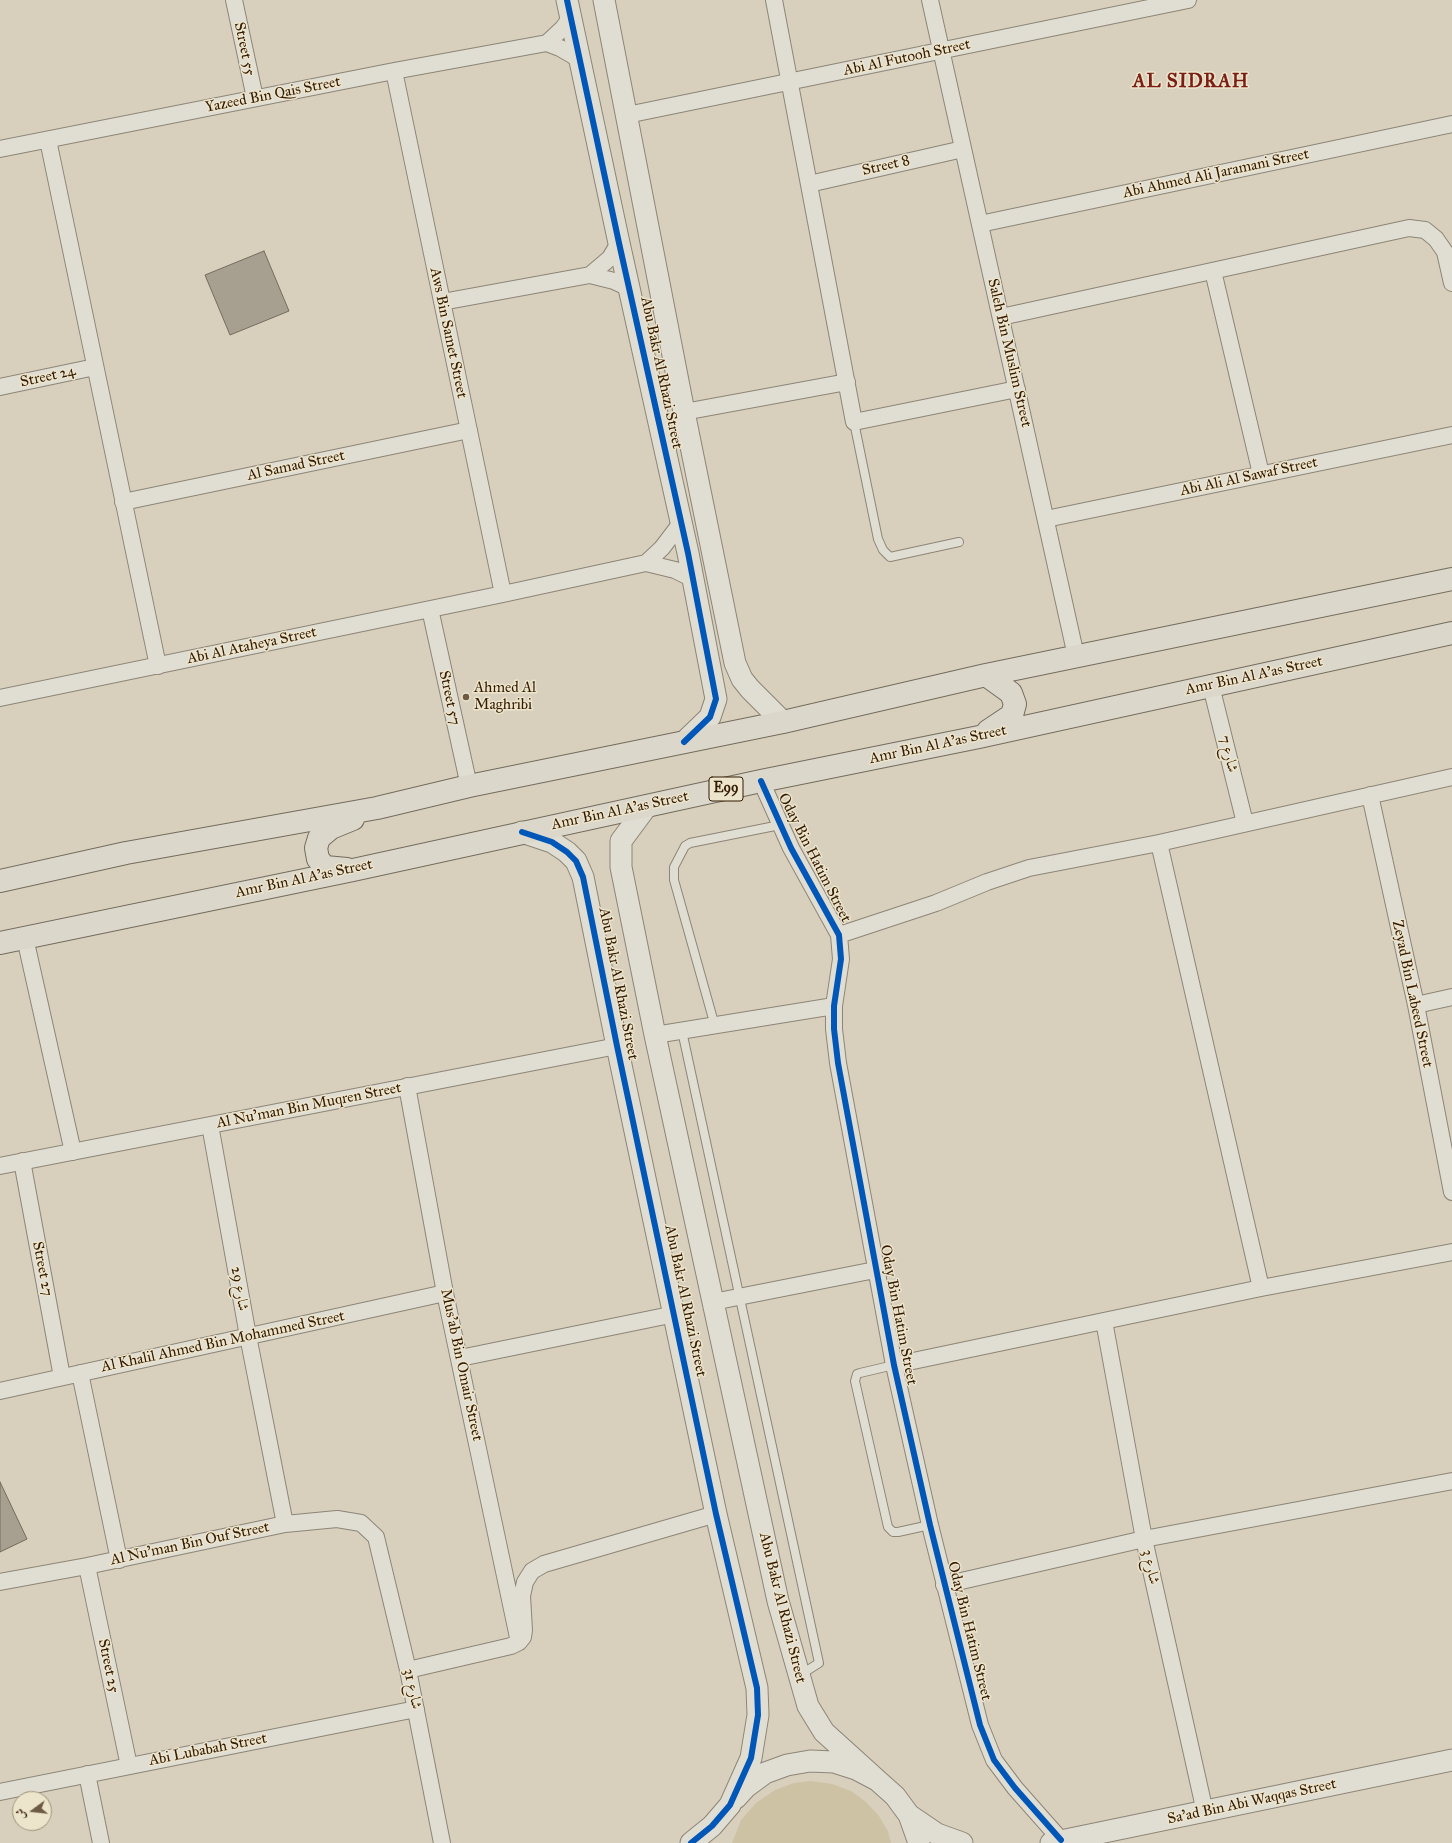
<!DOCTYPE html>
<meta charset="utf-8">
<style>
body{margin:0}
#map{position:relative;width:1452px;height:1843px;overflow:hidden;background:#d8d0bc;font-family:"IM FELL Great Primer",Amiri,serif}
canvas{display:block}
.north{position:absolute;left:12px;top:1791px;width:40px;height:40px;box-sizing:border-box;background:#ede4cc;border:1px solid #a3947b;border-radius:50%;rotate:255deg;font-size:11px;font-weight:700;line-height:16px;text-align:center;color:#331b02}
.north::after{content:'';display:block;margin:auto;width:14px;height:18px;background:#6d5a43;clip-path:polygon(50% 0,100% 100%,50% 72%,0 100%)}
</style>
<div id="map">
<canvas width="1452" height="1843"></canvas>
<div class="north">ش</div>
</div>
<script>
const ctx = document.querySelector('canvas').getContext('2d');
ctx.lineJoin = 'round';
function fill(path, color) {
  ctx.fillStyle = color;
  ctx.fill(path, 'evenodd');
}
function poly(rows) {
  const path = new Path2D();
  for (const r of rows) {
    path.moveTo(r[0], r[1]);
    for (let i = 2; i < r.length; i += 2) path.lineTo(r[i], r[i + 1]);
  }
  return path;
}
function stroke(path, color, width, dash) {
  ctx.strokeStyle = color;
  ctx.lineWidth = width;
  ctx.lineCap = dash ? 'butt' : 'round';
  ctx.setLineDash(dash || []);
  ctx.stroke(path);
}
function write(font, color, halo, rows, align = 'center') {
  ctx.font = font + ' "IM FELL Great Primer",Amiri,serif';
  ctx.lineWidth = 3;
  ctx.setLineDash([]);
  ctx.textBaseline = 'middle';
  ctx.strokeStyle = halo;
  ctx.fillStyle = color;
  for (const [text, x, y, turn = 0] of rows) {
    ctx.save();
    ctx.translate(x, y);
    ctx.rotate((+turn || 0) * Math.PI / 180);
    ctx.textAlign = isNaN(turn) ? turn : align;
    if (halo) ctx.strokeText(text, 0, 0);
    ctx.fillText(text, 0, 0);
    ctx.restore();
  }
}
fill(poly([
 [811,1781,832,1784,851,1791,866,1802,879,1816,888,1831,891,1843,732,1843,741,1820,756,1803,775,1790,794,1783]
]), '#cec2a5');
const building = poly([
 [264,251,289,311,230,335,205,275,264,251],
 [0,1482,27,1539,0,1552,0,1482]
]);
fill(building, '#a7a091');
stroke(building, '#746c5e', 1);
const service = poly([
 [854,422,878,539,883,550,890,557,959,542],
 [715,1026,674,880,674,867,685,846,690,843,780,825],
 [682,1031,819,1663,800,1675],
 [894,1365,860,1373,857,1374,855,1381,888,1527,893,1532,898,1532,930,1525]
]);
const minor = poly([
 [234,0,255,98],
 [774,0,854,422,1017,389],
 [930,0,1076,656],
 [547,43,560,48,579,59],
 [394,71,503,594],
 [627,115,1188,0],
 [48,140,158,666],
 [0,149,394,71,547,43,563,28,571,17],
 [809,184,963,149],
 [980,224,1452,124],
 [1213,271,1261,474],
 [590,275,614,281,629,288],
 [442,302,590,275,610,258,619,243],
 [1001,317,1409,228,1425,230,1436,239,1445,252,1452,283],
 [0,387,95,367],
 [684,412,847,382],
 [123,502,469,430],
 [1046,519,1452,435],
 [646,563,662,548,681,523],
 [430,609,469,786],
 [1211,686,1245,823],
 [0,698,503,594,646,563,675,570,693,579],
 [761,781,791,848,839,935,841,959,834,1006,834,1029,838,1063,894,1365,930,1525,980,1725,994,1760,1015,1788,1061,1840],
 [1370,795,1416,1005,1452,1192],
 [1159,843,1261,1288],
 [839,935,936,903,987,882,1029,868,1159,843,1452,777],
 [25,938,73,1152],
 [1416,1005,1452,997],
 [655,1035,834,1006],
 [407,1086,445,1293,519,1642],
 [210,1125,248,1336,285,1524],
 [22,1161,62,1377],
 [0,1166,617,1046],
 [713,1302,875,1270],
 [1104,1321,1144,1539,1205,1812],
 [460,1358,675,1314],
 [894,1365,1261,1288,1452,1252],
 [80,1373,119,1560],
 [0,1391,445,1293],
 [87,1566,129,1766],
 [0,1582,87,1566,285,1524,337,1519,361,1523,376,1537,408,1670,442,1843],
 [944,1585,1144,1539,1452,1481],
 [408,1670,511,1646,519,1642,523,1637,524,1630,522,1596,525,1582,532,1571,544,1564,716,1514],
 [87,1774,101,1843],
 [0,1792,416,1709]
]);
const tertiary = poly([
 [567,0,619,243,688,553,716,699,710,717,684,742],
 [604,0,684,412,735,663,742,679,750,689,783,722],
 [647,806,621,841,621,867,655,1035,778,1601,808,1706,824,1732,877,1780],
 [522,832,552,842,567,852,576,861,583,877,617,1046,716,1514,757,1688,758,1715,751,1758,730,1805,712,1826,691,1843],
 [736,1798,746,1787,765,1773,787,1765,810,1761,834,1762,856,1769,877,1780,895,1796,909,1815,919,1843],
 [909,1815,937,1834,962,1843],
 [1051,1843,1452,1760]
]);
const primary = poly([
 [986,675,1011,693,1015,704,1012,715,988,731],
 [347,869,325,867,318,859,316,848,319,838,331,828,353,819],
 [0,881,126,853,377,808,469,786,783,722,986,675,1452,579],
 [0,943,353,870,761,781,979,737,1452,633]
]);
stroke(service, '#8d8577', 10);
stroke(minor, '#8d8577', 18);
stroke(tertiary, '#8d8577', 23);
stroke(primary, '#746c5e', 24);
stroke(service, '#e0ddd3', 8);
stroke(minor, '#e0ddd3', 16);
stroke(tertiary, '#e0ddd3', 21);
stroke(primary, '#dbd7cb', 22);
stroke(poly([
 [567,0,619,243,688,553,716,699,710,717,684,742],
 [761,781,791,848,839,935,841,959,834,1006,834,1029,838,1063,894,1365,930,1525,980,1725,994,1760,1015,1788,1061,1840],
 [522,832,552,842,567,852,576,861,583,877,617,1046,716,1514,757,1688,758,1715,751,1758,730,1805,712,1826,691,1843]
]), '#0057b8', 6);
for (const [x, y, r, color] of [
 [466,697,4,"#6d5a43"]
]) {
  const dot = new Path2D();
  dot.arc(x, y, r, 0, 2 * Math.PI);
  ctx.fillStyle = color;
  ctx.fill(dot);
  stroke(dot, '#ede4cc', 1.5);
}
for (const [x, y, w] of [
 [726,789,34]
]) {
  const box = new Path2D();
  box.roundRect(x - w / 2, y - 12, w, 24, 3);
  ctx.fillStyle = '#ede4cc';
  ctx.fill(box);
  stroke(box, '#331b02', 1);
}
write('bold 14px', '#331b02', null, [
 ["E99",726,789]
]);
write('15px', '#331b02', '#ede4cc', [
 ["Street 55",244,49,78],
 ["Abi Al Futooh Street",907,58,-12],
 ["Yazeed Bin Qais Street",273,95,-11],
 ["Street 8",886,166,-13],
 ["Abi Ahmed Ali Jaramani Street",1216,174,-12],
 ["Aws Bin Samet Street",448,333,78],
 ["Saleh Bin Muslim Street",1009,353,77],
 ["Abu Bakr Al Rhazi Street",661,373,78],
 ["Street 24",48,377,-12],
 ["Al Samad Street",296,466,-12],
 ["Abi Ali Al Sawaf Street",1249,477,-12],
 ["Abi Al Ataheya Street",252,646,-12],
 ["Amr Bin Al A'as Street",1254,676,-12],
 ["Street 57",449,698,78],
 ["Amr Bin Al A'as Street",938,745,-12],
 ["شارع 7",1228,754,76],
 ["Amr Bin Al A'as Street",620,811,-12],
 ["Oday Bin Hatim Street",814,858,63],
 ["Amr Bin Al A'as Street",304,879,-12],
 ["Abu Bakr Al Rhazi Street",618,984,79],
 ["Zeyad Bin Labeed Street",1412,994,78],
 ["Al Nu'man Bin Muqren Street",309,1106,-11],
 ["Street 27",42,1269,79],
 ["شارع 29",239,1289,80],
 ["Abu Bakr Al Rhazi Street",685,1301,78],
 ["Oday Bin Hatim Street",898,1315,79],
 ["Al Khalil Ahmed Bin Mohammed Street",223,1342,-12],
 ["Mus'ab Bin Omair Street",461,1365,78],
 ["Al Nu'man Bin Ouf Street",190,1544,-12],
 ["شارع 3",1150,1567,77],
 ["Abu Bakr Al Rhazi Street",782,1608,76],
 ["Oday Bin Hatim Street",969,1631,76],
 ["Street 25",108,1666,78],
 ["شارع 31",412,1689,78],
 ["Abi Lubabah Street",208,1750,-11],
 ["Sa'ad Bin Abi Waqqas Street",1252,1802,-12]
]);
write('15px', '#331b02', '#ede4cc', [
 ["Ahmed Al",474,688],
 ["Maghribi",474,705]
], 'left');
ctx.letterSpacing = '1px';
write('bold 19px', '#7a1f14', '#ede4cc', [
 ["AL SIDRAH",1191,82]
]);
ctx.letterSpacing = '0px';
</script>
